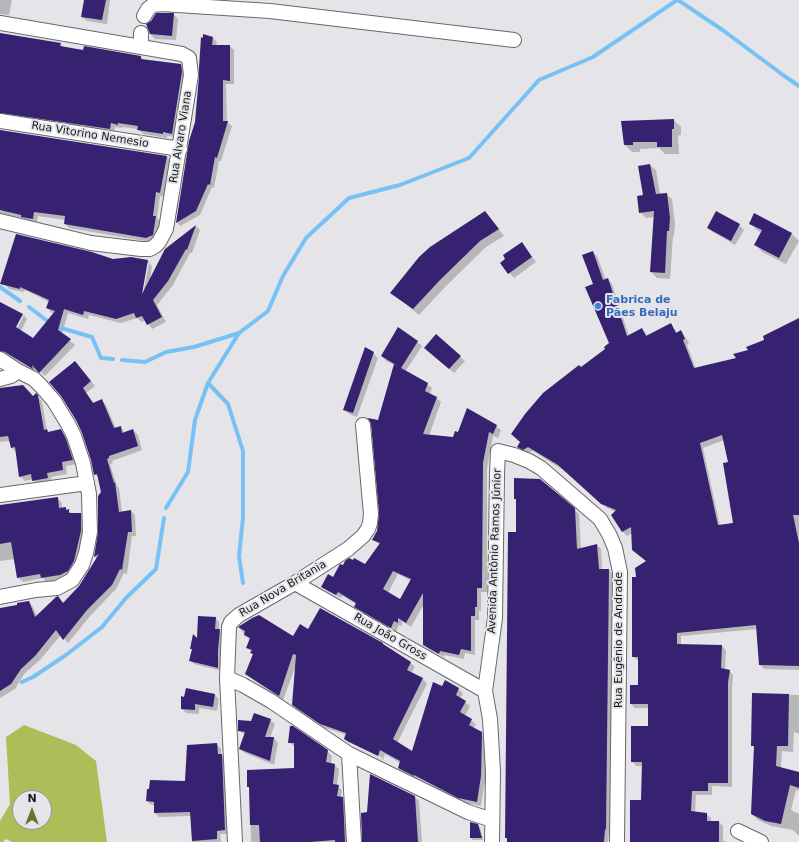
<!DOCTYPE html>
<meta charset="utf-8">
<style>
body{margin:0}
#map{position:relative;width:799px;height:842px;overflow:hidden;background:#e5e5e9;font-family:"DejaVu Sans",sans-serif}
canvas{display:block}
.north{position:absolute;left:12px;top:790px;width:40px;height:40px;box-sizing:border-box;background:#e5e5e9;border:1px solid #939396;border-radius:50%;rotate:0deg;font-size:11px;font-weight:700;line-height:16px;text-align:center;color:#18181a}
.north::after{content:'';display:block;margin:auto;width:14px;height:18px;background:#5c782d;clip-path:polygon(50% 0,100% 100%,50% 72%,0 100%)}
</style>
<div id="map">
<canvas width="799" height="842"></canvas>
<div class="north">N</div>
</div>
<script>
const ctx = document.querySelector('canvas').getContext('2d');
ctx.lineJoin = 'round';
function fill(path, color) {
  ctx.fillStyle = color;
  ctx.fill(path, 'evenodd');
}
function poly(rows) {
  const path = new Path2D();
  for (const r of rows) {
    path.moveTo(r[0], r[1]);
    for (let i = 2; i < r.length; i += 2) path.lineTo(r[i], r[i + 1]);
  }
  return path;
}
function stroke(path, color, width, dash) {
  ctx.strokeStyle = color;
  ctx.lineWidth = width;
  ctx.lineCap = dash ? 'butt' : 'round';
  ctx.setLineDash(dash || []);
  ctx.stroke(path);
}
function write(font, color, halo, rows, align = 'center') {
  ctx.font = font + ' "DejaVu Sans",sans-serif';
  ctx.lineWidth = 4;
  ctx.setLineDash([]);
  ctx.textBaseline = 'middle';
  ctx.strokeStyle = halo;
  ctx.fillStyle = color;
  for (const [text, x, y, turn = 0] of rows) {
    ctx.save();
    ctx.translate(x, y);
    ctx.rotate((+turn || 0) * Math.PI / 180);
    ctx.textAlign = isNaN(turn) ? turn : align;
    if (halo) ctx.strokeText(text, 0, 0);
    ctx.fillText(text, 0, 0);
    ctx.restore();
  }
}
fill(poly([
 [24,725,76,745,96,761,107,842,12,842,6,839,3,842,0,842,0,821,10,804,6,737],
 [20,798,44,798,44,822,20,822]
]), '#adbd57');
fill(poly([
 [0,0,12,0,9,15,0,14],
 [85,0,110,0,107,24,87,21,82,17],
 [157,14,173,14,178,19,176,40,155,39,150,34,147,26],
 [0,34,60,44,65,48,141,57,144,60,181,65,185,69,176,137,167,136,167,138,143,134,138,129,122,127,122,128,115,127,114,133,0,116],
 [213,38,217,42,216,46,230,46,234,50,234,84,226,84,227,122,232,126,221,161,219,161,214,188,212,187,200,215,180,226,177,222],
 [674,120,681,127,681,135,678,136,679,154,665,154,659,148,640,149,640,152,632,152,625,145],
 [0,138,167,157,171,161,164,197,160,196,157,218,160,222,157,239,151,242,69,228,65,224,65,220,38,216,37,223,26,221,23,218,0,213],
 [650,165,656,170,660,194,666,194,672,199,675,224,674,236,673,236,670,279,657,278,651,272,654,217,646,218,640,212,644,196],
 [485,212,504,236,486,247,446,286,419,315,392,293],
 [755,214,792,234,799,241,786,264,762,252,756,245,762,233,757,230,750,223],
 [739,225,744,230,735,245,713,232,708,228],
 [196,226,200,230,192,253,190,253,173,285,157,305,166,322,152,329,146,320,142,322,137,318,121,323,89,315,88,319,68,313,62,334,75,345,45,376,35,367,36,372,10,356,0,355,0,303,23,315,22,315,13,331,15,332,24,315,27,319,21,331,34,339,54,313,52,313,47,308,49,302,25,290,24,292,9,289,5,284,113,260,148,261,152,266,150,281,166,249],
 [147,263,149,263,142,299,140,299],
 [522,243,536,262,514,278,501,263],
 [592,252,597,256,606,280,608,279,612,284,629,336,642,329,648,336,671,324,677,333,681,331,685,336,689,343,687,345,696,369,737,359,799,319,799,670,764,669,760,665,758,629,681,636,681,645,722,646,726,650,725,670,729,671,733,675,732,687,732,787,712,786,712,795,696,795,695,813,706,814,711,818,711,822,719,822,723,826,723,841,728,842,631,842,642,801,643,766,636,766,632,761,649,727,649,708,635,708,631,704,639,686,639,661,633,657,638,577,647,562,633,533,627,536,623,532,616,512,607,508,563,470,533,451,528,453,522,451,518,447,521,442,512,434,581,368,606,349,610,344,594,285],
 [724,440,729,463,734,523,720,526,703,448],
 [417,342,422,346,405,372,427,384,432,388,430,394,436,397,441,402,429,436,454,438,459,433,496,426,501,430,498,438,493,436,487,468,487,592,481,592,481,611,479,611,479,620,475,620,475,655,465,653,464,659,444,655,444,657,428,649,424,644,424,604,411,627,402,621,402,626,399,625,396,632,360,611,355,607,356,604,343,596,341,598,327,591,322,587,333,578,365,566,380,545,373,539,378,531,380,513,379,421,395,365,386,361,382,356],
 [398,574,411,581,400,600,388,593],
 [430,352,460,357,465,361,454,373],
 [373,353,378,358,357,417,349,414,345,410],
 [79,367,95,386,86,393,94,403,102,401,106,405,116,429,121,427,125,433,133,430,138,435,142,450,112,461,113,463,110,464,117,486,119,488,122,512,131,511,135,515,136,536,132,536,127,574,124,573,116,589,91,615,68,643,61,635,40,660,25,673,15,689,0,698,0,609,29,602,33,607,37,616,64,604,80,587,97,559,95,557,99,532,103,492,99,478,95,474,92,460,83,432,62,396],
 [0,389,33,397,36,395,42,401,47,431,50,433,61,430,65,435,70,445,77,464,66,466,67,474,51,477,52,483,38,485,33,479,25,481,20,476,16,452,12,448,10,441,0,442],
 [515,479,574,509,579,514,581,549,597,545,601,549,602,570,609,570,613,575,610,833,609,833,608,842,511,842,506,838,517,533,517,501,515,499],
 [57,498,62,503,62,509,65,509,73,514,81,514,85,518,78,566,65,579,46,582,43,578,23,582,18,577,15,559,0,561,0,506],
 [257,616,293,638,308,630,386,647,410,662,415,667,411,673,423,679,427,684,397,743,412,752,446,681,459,689,463,694,460,698,470,706,465,716,476,724,473,729,486,738,485,781,481,806,463,802,418,778,418,780,403,772,399,768,400,763,385,754,383,760,350,744,382,760,383,758,349,741,349,743,345,739,347,735,325,728,297,709,293,704,296,665,283,700,251,678,247,674,253,654,248,648,250,640,239,628],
 [215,618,219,622,219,630,224,634,222,671,194,664,190,660,193,650,191,648],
 [753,694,799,695,799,734,794,732,793,752,782,751,781,768,799,773,799,789,798,791,796,790,791,810,799,814,799,836,793,830,771,826,758,820,752,814,755,747,752,745],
 [215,695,219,699,217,711,199,708,199,714,186,713,182,709],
 [270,720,275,724,270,738,274,738,278,743,274,765,245,753,240,749,245,735,239,730,252,722],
 [291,727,327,751,332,756,331,764,334,765,339,769,337,786,342,790,341,798,347,802,349,842,251,842,250,789,248,786,295,769,295,747,289,742],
 [217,744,221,749,221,755,226,759,229,834,220,834,221,842,192,842,191,816,159,817,155,813,155,805,151,805,147,801,186,782],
 [415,797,419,801,422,842,363,842,368,813],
 [477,825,480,827,483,840,473,840,471,838]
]), '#0003');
stroke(poly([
 [678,0,724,31,783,75,799,86],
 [0,287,20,301],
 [29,307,54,326,92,337,101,358,113,359],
 [122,360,145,362,166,352,194,347,239,333],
 [166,508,188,472,195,420,208,383],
 [243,583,239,556,243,518,243,451,228,404,208,383,239,333,268,311,283,276,306,238,349,198,400,185,469,158,539,80,593,57,677,0],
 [22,682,33,677,66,655,102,627,126,598,156,569,164,518]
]), '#78c1f4', 4);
fill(poly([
 [84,0,106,0,102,20,81,17],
 [156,13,174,13,172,36,150,34,146,24,151,21],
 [0,33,61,43,60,46,83,50,84,46,141,56,141,59,181,64,182,72,172,134,163,132,163,134,137,130,138,126,118,123,118,125,111,123,110,129,0,113],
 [203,34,213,37,212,45,230,45,230,81,223,80,223,121,228,121,217,158,215,157,210,185,208,184,196,211,176,223,189,141,195,122,199,76,199,68,201,37,203,38],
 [674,119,674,129,672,129,672,147,657,147,657,142,633,142,633,145,624,145,621,121],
 [0,130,167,156,160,193,156,192,153,216,156,216,153,235,146,238,64,224,65,216,34,212,33,219,21,217,21,215,0,210],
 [650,164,656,194,667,193,670,218,669,231,667,231,665,273,650,272,654,211,639,213,637,196,643,195,638,166],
 [485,211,499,229,480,241,440,280,413,309,390,293,419,257,430,247],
 [716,211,740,224,731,241,707,228],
 [754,213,792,233,779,258,754,245,762,230,749,224],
 [196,225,187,250,186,249,168,281,153,300,162,317,147,325,142,316,136,318,134,313,116,319,84,311,83,315,64,309,58,330,71,339,39,373,32,365,33,369,5,352,0,351,0,302,23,314,16,327,33,338,55,311,46,308,49,300,20,287,20,289,0,284,16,234,92,252,113,259,131,257,148,260,142,294,165,249],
 [522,242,532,257,508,274,500,263,505,259,503,255],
 [593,251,603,280,608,278,627,336,642,328,646,336,671,323,676,333,681,330,685,339,683,340,694,368,736,358,733,354,748,350,746,347,764,340,763,336,799,318,799,515,793,515,799,543,799,666,759,665,756,625,677,633,677,644,722,645,721,668,730,670,728,682,728,783,708,783,708,791,692,791,691,811,707,813,707,821,719,821,719,842,630,842,630,800,641,800,642,762,631,762,631,726,648,726,648,704,630,704,630,685,638,685,638,657,632,657,632,577,636,577,635,568,646,561,632,550,631,527,622,532,611,515,616,510,601,504,558,465,528,447,523,450,517,447,520,442,511,434,525,414,543,393,579,365,581,367,605,349,604,347,609,343,585,287,593,284,582,255],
 [722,435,728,462,723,463,733,523,718,525,700,443],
 [398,327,418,341,401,368,381,356],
 [436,334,461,356,449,369,424,348],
 [365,347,374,352,353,413,343,410],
 [75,361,91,381,83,388,93,403,102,399,114,428,121,426,122,433,133,429,138,446,109,456,109,458,107,459,114,483,115,482,119,512,131,510,132,532,128,532,122,570,120,569,112,585,87,610,63,640,56,630,35,656,21,669,11,684,0,691,0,608,17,605,17,603,29,601,35,617,56,597,58,596,63,603,79,586,99,554,94,557,98,532,98,496,101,492,97,474,94,475,91,460,82,433,76,420,61,396,49,382],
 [394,364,428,383,425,391,437,397,423,434,453,437,455,431,458,432,467,408,497,425,493,434,489,432,483,463,482,588,477,588,477,607,475,607,475,616,471,616,471,651,461,649,459,655,440,651,439,654,423,645,423,593,406,623,398,618,398,623,394,621,391,628,354,607,356,603,338,592,336,595,321,587,328,574,333,577,340,564,343,565,345,561,349,558,353,560,354,558,365,564,380,543,372,540,377,531,379,513,371,424,368,418,378,420],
 [393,571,411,579,400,599,383,589],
 [23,385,33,396,36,393,38,395,44,430,47,429,48,432,61,429,66,439,73,460,62,462,63,470,47,473,48,478,32,481,31,474,19,477,15,447,11,448,8,436,0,437,0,388],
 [514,478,540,479,575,508,577,549,597,544,599,569,609,569,606,830,605,829,604,842,507,842,507,838,505,838,508,532,516,532,516,499,514,499],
 [58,497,59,508,66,507,66,510,69,509,69,513,81,513,81,531,74,561,68,571,60,575,41,578,40,574,17,578,11,542,0,544,0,505],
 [320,608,383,643,383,644,411,662,407,670,423,678,393,739,412,751,433,682,442,686,445,680,459,688,456,695,466,701,460,712,472,719,469,725,482,732,481,776,477,802,458,798,414,775,414,776,398,768,400,761,380,750,378,756,349,742,344,739,346,733,320,724,292,705,296,655,293,654,279,696,245,674,253,654,250,653,252,650,246,648,250,638,244,635,245,631,238,627,252,618,259,615,293,636,300,624,308,629],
 [198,616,216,617,215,629,220,629,218,651,218,668,189,661,192,649,190,649,193,634,197,638],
 [186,688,215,694,213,707,195,704,195,710,181,709,181,696,184,697],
 [752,693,789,694,788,746,777,746,776,766,799,772,799,788,790,785,781,824,765,821,751,814,754,746,751,746],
 [254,713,271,719,265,737,274,737,270,761,239,749,245,732,238,731,238,720,251,721],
 [290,726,293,726,328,750,326,762,335,764,333,784,339,785,337,796,343,797,345,842,335,842,335,840,310,842,260,842,259,825,250,825,249,787,247,787,247,770,294,768,294,743,288,743],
 [217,743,218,754,222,754,225,830,217,831,217,839,192,841,190,812,154,813,154,802,146,801,147,789,149,789,150,780,185,781,187,745],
 [370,774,415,796,418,842,362,842,361,813,367,812],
 [470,822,478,824,482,838,470,838]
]), '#372271');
const minor = poly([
 [144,16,148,9,153,5,162,4,270,11,514,40],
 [0,23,182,54,189,58,191,75,166,229,159,242,155,246,150,249,141,249,91,243,0,221],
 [141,46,141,33],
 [0,121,180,149],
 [0,359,18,371,34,379,41,386,54,401,68,424,74,436,83,463,89,494,90,532,86,553,82,565,72,580,57,588,36,590,0,597],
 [0,379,11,376,18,371],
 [0,495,87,483],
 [295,583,485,691],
 [227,678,243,685,271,701,349,754,468,812,492,820],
 [349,754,354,842],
 [738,831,761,842],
 [235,842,227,678,229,627,231,622,239,615,295,583,348,549,363,536,368,529,370,523,371,514,363,425],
 [492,842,493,772,490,719,485,691,495,618,497,474,498,451,514,455,529,461,541,468,600,519,609,534,615,548,620,572,617,842]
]);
stroke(minor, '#68686b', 16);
stroke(minor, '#fff', 14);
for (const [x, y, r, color] of [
 [598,306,4,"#3f7fe0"]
]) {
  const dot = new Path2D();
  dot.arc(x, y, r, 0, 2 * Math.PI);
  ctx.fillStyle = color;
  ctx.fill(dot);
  stroke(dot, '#e5e5e9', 1.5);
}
write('11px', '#18181a', '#e5e5e9', [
 ["Rua Vitorino Nemesio",90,135,9],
 ["Rua Alvaro Viana",181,137,-81],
 ["Avenida Antônio Ramos Júnior",495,551,-88],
 ["Rua Nova Britania",283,589,-31],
 ["Rua João Gross",390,637,30],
 ["Rua Eugênio de Andrade",619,640,-90]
]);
write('bold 11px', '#366cbe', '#e5e5e9', [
 ["Fabrica de",606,300],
 ["Pães Belaju",606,313]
], 'left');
</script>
